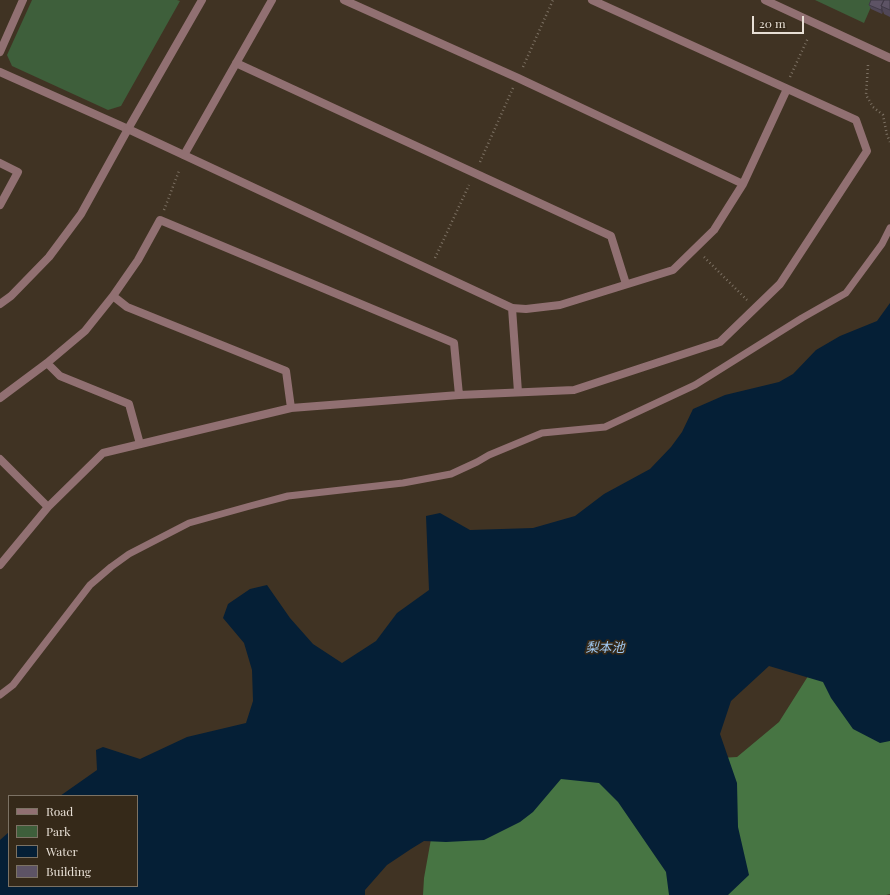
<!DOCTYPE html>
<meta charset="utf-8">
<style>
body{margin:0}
#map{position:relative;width:890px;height:895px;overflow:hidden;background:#403323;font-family:"Playfair Display",serif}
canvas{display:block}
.legend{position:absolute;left:8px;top:795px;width:130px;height:92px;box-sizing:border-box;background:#352919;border:1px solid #7c7264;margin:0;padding:5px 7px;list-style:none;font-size:12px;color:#e7dfd5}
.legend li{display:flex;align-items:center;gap:8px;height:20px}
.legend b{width:20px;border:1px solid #7c7264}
.scale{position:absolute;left:752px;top:16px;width:52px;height:18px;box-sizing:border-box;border:2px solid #e7dfd5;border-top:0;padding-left:5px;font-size:12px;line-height:14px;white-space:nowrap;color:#e7dfd5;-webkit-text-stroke:3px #352919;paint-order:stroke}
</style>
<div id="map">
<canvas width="890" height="895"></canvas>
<ul class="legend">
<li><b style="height:5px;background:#917072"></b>Road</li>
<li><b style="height:11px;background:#3e5f3b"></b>Park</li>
<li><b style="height:11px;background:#051f36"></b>Water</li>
<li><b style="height:11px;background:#5d5365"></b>Building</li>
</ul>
<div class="scale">20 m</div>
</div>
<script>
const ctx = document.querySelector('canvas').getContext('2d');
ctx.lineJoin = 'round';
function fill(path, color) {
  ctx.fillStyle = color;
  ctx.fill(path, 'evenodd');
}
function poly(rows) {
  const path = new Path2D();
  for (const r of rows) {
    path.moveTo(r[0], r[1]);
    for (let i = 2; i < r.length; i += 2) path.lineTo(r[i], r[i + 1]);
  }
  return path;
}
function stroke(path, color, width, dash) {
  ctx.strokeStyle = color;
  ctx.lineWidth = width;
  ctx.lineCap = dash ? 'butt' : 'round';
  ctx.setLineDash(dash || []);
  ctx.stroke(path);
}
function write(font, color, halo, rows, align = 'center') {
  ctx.font = font + ' "Playfair Display","Noto Sans JP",serif';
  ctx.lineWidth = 3.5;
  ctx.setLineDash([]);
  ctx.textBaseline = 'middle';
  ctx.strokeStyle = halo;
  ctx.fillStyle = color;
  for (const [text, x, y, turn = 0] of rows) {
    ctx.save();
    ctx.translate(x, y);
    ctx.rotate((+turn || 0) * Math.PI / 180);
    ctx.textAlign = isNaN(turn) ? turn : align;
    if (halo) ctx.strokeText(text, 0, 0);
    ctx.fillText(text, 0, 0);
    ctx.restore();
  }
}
fill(poly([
 [32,0,177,0,180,1,121,106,108,110,12,66,7,55],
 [815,0,874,0,864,23]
]), '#3e5f3b');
fill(poly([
 [890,655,890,894,886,895,423,895,424,878,431,839,473,788,703,759,737,757,779,722,810,673]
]), '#477543');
fill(poly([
 [890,303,890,741,880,743,853,729,831,698,823,682,769,666,731,701,720,734,737,783,738,827,749,875,728,895,669,895,666,872,618,802,599,783,561,779,533,812,520,822,484,840,446,842,424,841,411,849,387,865,365,890,365,895,0,895,0,840,9,832,9,886,137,886,137,796,60,796,97,770,96,750,103,747,140,759,187,737,246,723,253,701,252,670,244,643,223,618,228,604,250,589,267,585,290,618,313,644,342,663,376,641,397,613,429,590,426,516,440,513,470,530,533,528,575,516,604,494,650,469,671,447,682,432,693,409,725,395,779,382,793,374,816,350,840,336,877,321]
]), '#051f36');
stroke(poly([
 [868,65,866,95,873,107,883,115,887,135,890,142],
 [523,67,553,0],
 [790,77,808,38],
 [480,162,513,88],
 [164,210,179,171],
 [704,257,747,300],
 [435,258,469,185]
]), '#7c7163', 2.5, [1, 3]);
stroke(poly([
 [0,695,13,685,90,585,111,567,129,554,189,523,250,506,288,496,403,483,451,474,477,462,489,455,542,433,605,427,695,385,802,318,846,293,882,244,890,228]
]), '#917072', 7);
stroke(poly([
 [344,0,518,78,743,184],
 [0,52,23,0],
 [236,63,611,236,626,284],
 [0,72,128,129],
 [184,155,272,0],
 [0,163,18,172,0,205],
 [113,296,127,307,286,371,291,408],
 [512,308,526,309,560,305,673,270,714,230,743,184,787,89],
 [47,363,60,376,129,404,140,444],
 [0,398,47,363,85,331,113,296,138,260,160,220,454,343,459,395],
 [0,459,48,507],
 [0,565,48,507,103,453,291,408,459,395,574,390,720,342,780,284,867,151,856,120,592,0]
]), '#917072', 8);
stroke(poly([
 [765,0,890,58],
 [128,129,512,308,518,392],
 [0,304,11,296,49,257,81,214,128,129,202,0]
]), '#917072', 8);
fill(poly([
 [890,0,890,17,884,14,883,11,882,14,871,9,869,5]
]), '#504757');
fill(poly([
 [882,7,883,11,882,14,881,10]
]), '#413a47');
const building = poly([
 [871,0,884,0,881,6,882,7,881,10,869,5,871,0],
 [884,0,890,0,890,10,881,6,884,0]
]);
fill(building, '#5d5365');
stroke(building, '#413a47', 1);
write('italic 13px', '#9fc8f1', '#352919', [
 ["梨本池",605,648]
]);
</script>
